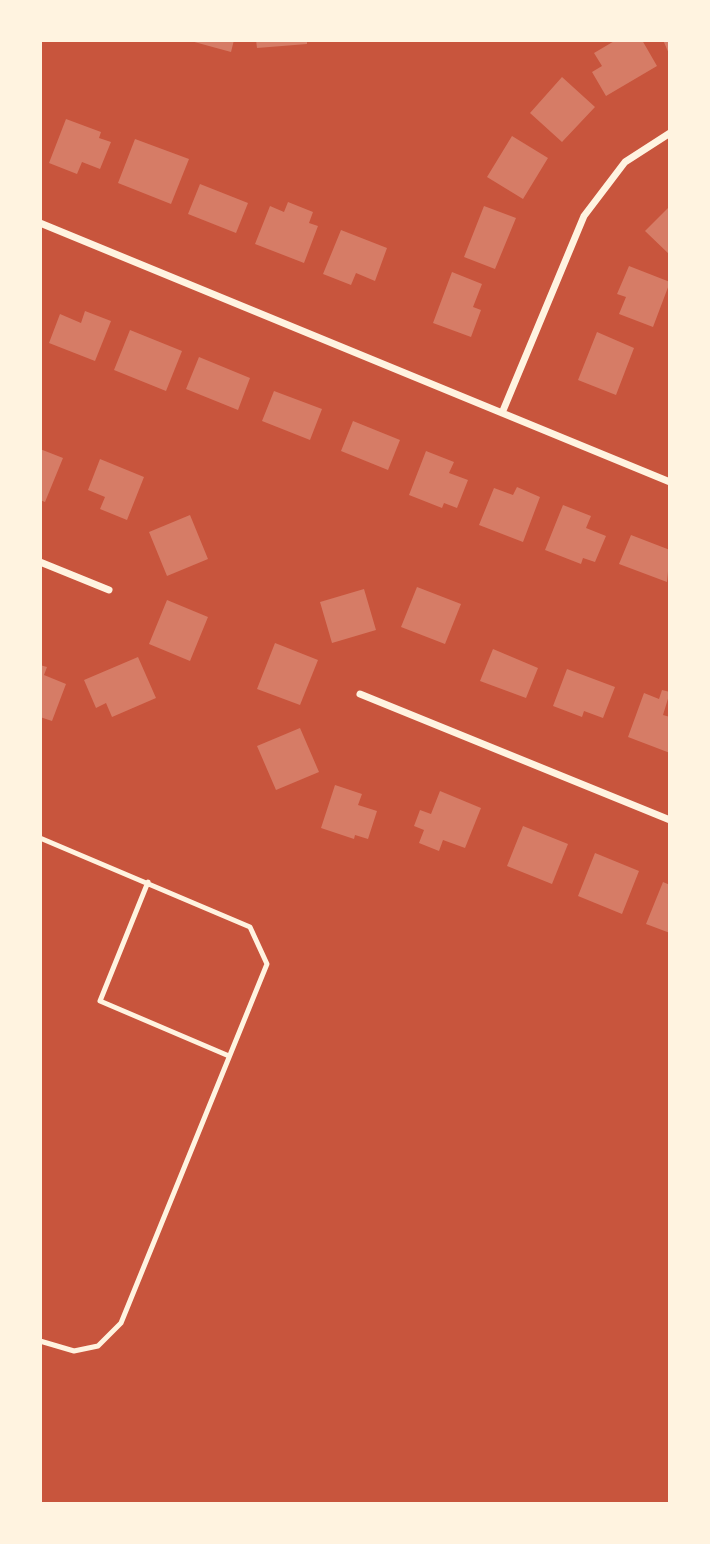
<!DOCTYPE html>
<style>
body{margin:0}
#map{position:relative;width:710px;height:1544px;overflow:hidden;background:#c8553d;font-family:Merriweather,serif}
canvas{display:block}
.frame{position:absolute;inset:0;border:42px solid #fff3e0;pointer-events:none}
</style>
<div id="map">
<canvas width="710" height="1544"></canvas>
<div class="frame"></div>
</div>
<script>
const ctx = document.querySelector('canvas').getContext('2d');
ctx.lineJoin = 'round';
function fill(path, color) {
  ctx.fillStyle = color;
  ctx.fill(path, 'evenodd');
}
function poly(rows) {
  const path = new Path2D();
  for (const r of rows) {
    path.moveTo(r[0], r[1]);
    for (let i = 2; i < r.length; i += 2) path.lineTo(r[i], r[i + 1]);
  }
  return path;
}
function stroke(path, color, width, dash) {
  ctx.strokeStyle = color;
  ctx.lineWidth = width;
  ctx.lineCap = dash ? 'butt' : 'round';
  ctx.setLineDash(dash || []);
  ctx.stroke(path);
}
fill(poly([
 [187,40,234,40,231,52],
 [256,40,307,40,307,44,257,48],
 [616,40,642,40,657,66,606,96,592,72,602,66,594,53],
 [663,40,670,40,670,56],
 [562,77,595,107,562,142,530,113],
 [66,119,101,132,99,138,111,142,100,169,82,162,77,174,49,163],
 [512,136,548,158,523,199,487,177],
 [135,139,189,159,171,204,118,183],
 [200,184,248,203,236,233,188,214],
 [288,202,313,212,309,223,318,226,304,263,255,244,270,206,284,212],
 [484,206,516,218,495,269,464,257],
 [670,206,670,255,645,231],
 [341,230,387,248,375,281,356,273,351,285,323,274],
 [629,266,670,282,653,327,619,314,626,297,617,294],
 [452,272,482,284,473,307,481,310,471,337,433,323],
 [85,311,111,321,95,361,49,343,60,314,81,323],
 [130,330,182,351,166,391,114,370],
 [597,332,634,348,616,395,578,380],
 [199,357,250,378,238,410,186,389],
 [274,391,322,409,310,440,262,421],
 [353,421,400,440,388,470,341,451],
 [40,449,63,458,45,502,40,500],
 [426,451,454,462,449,473,468,480,457,508,444,503,442,508,409,495],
 [100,459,144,477,127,520,100,509,105,497,88,490],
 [517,487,540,497,523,542,479,525,494,488,513,495],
 [563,505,591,516,586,528,606,536,595,562,583,558,581,564,545,550],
 [190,515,208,559,167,576,149,532],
 [631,535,670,550,667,582,619,564],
 [417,587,461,604,445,644,401,627],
 [364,589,376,630,332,643,320,602],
 [167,600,208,617,190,661,149,644],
 [275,643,318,660,300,705,257,689],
 [493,649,538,668,526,698,480,681],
 [138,657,156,698,112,717,106,703,96,708,84,680],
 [40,665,47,667,44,675,66,684,52,721,40,717],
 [567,669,615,687,603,718,584,711,582,717,553,706],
 [662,690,670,692,663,715,670,717,670,753,628,737,644,693,659,699],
 [300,728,319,772,276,790,257,746],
 [335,785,362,794,358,805,377,811,368,839,355,835,354,839,321,828],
 [440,791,481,808,465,848,443,840,439,851,419,843,424,830,414,826,420,810,431,814],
 [523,826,568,844,552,884,507,866],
 [595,853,639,871,622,914,578,896],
 [663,882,670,885,670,933,646,924]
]), '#d67c66');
stroke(poly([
 [40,838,250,927,267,964,121,1323,98,1346,74,1351,40,1341],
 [148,882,100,1001,229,1056]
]), '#fff3e0', 5);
stroke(poly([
 [40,223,670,482],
 [502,413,584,216,625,162,670,133],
 [40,562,109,590],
 [360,694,670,820]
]), '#fff3e0', 7);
</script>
